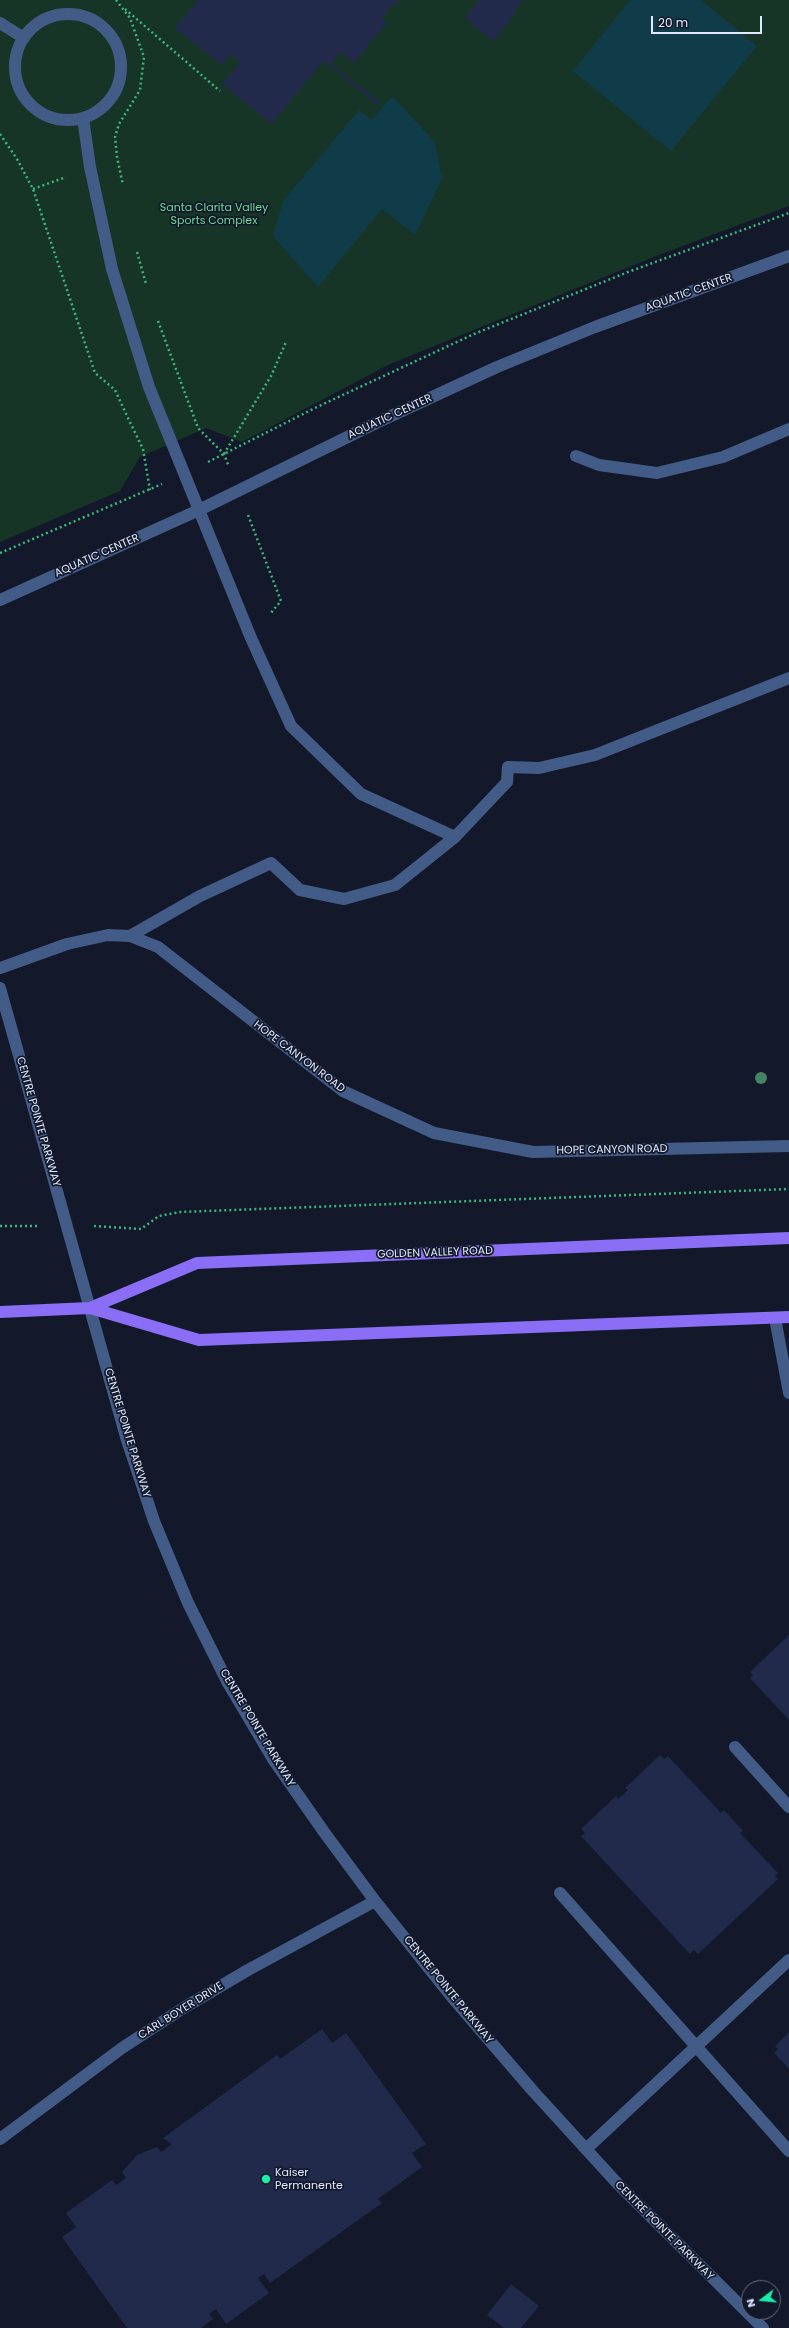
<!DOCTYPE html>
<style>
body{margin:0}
#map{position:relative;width:789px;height:2328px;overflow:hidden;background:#13192b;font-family:Poppins,sans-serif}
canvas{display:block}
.north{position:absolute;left:741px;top:2280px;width:40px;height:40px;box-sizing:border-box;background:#13192b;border:1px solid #656c7f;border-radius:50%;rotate:254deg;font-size:11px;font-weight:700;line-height:16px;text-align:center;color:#e0e9fd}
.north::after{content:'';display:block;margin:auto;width:14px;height:18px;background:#19efab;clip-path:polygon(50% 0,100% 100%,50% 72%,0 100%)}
.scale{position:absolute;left:651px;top:16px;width:111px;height:18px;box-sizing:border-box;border:2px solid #e0e9fd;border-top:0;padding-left:5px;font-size:12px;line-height:14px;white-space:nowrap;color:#e0e9fd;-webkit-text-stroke:3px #13192b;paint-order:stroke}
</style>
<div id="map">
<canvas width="789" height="2328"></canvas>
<div class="north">N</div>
<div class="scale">20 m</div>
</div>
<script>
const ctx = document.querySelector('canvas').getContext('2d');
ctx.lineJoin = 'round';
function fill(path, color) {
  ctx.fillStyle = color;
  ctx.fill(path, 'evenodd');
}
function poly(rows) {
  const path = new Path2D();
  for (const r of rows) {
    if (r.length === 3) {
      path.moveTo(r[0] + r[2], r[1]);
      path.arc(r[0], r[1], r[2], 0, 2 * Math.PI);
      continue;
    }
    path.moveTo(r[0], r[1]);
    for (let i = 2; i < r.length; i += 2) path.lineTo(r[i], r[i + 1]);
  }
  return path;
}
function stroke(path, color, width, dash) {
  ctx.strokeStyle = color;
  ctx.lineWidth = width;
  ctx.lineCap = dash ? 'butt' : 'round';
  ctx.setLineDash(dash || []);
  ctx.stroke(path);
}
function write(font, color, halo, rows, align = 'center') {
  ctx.font = font + ' Poppins,sans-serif';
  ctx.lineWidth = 3.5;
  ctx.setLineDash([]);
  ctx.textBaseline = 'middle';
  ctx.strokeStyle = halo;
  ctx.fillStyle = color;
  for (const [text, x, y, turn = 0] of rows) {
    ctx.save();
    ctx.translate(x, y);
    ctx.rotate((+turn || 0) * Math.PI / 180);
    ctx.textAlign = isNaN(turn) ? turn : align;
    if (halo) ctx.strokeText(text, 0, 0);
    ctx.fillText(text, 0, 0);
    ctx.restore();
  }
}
fill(poly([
 [0,0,789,0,789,206,656,256,390,364,242,442,206,428,140,457,120,491,0,542]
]), '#173527');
fill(poly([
 [630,0,701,0,757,46,671,151,573,71],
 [392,96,435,142,442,179,415,235,382,209,318,287,273,236,283,201,359,110,372,120]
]), '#0f3c48');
fill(poly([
 [198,0,399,0,395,5,393,4,382,18,387,22,354,63,341,52,331,64,380,102,378,105,323,61,272,124,222,84,240,62,230,54,222,65,175,28],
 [479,0,523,0,513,12,515,14,493,41,465,18],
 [789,1635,789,1720,750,1678,753,1675,750,1672],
 [660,1755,664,1759,668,1756,721,1813,724,1810,743,1831,740,1833,778,1873,775,1876,778,1879,698,1954,694,1950,690,1954,581,1836,585,1833,581,1829,616,1796,618,1799,628,1790,625,1788],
 [322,2029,332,2043,346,2033,426,2144,412,2153,422,2167,378,2199,382,2203,270,2283,264,2274,258,2278,269,2293,226,2324,216,2309,209,2314,213,2319,201,2328,127,2328,62,2237,76,2227,66,2213,112,2180,116,2185,126,2178,122,2172,137,2155,157,2147,161,2152,172,2144,163,2138,277,2055,280,2059],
 [789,2032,789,2069,774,2053,778,2049,775,2046],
 [511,2284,539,2306,521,2328,504,2328,487,2315]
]), '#212a4b');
stroke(poly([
 [116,0,130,18,144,57,140,90,119,124,115,137,117,157,123,185],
 [125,9,220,91],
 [0,134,17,159,33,189,95,373,115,390,128,418,143,449,150,490],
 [33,189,66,177],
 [137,252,146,284],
 [158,321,198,428,224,454,229,467],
 [224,454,271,376,286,342],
 [208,462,317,407,474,334,628,272,789,213],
 [248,515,281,601,270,614],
 [0,553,162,484],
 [0,1226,39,1226],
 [94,1226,141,1229,159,1216,180,1212,789,1189]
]), '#3ab77b', 2.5, [2, 3]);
stroke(poly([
 [68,67,53],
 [0,23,24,38],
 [83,118,90,167,112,269,149,387,251,638,291,726,361,794,455,837],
 [576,456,599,465,657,473,723,457,789,429],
 [0,600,199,510,376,423,497,367,595,327,789,256],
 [130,936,200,896,271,863,300,890,344,899,395,885,455,837,507,782,508,767,539,768,595,755,789,678],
 [0,968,67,944,108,935,130,936,158,947,343,1091,434,1133,533,1152,789,1146],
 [0,988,126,1437,154,1521,188,1603,228,1683,273,1759,324,1832,375,1901,452,1997,533,2091,616,2182,763,2328],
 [775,1318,789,1393],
 [735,1747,789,1807],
 [560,1893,789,2151],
 [0,2139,122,2048,185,2007,248,1970,375,1901],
 [586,2149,789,1960]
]), '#425c87', 12);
stroke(poly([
 [90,1308,197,1263,789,1238],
 [0,1312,90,1308,199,1340,789,1317]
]), '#8a6ef5', 12);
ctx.fillStyle = '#468364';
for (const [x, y] of [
 [761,1078]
]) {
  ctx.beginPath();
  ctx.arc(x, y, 6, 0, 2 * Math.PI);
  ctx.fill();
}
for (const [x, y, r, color] of [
 [266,2179,5,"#19efab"]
]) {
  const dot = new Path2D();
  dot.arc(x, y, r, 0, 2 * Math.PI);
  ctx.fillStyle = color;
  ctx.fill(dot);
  stroke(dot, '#13192b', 1.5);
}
write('11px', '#6fda92', '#13192b', [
 ["Santa Clarita Valley",214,208],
 ["Sports Complex",214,221]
]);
write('11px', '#e0e9fd', '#13192b', [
 ["AQUATIC CENTER",689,293,-20],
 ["AQUATIC CENTER",390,417,-25],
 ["AQUATIC CENTER",97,556,-24],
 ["HOPE CANYON ROAD",299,1057,37],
 ["CENTRE POINTE PARKWAY",38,1122,74],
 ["HOPE CANYON ROAD",612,1150,-1],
 ["GOLDEN VALLEY ROAD",435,1253,-2],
 ["CENTRE POINTE PARKWAY",127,1433,73],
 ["CENTRE POINTE PARKWAY",257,1728,59],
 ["CENTRE POINTE PARKWAY",448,1990,51],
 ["CARL BOYER DRIVE",181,2011,-32],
 ["CENTRE POINTE PARKWAY",664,2231,45]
]);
write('11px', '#e0e9fd', '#13192b', [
 ["Kaiser",275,2173],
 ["Permanente",275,2186]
], 'left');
</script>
